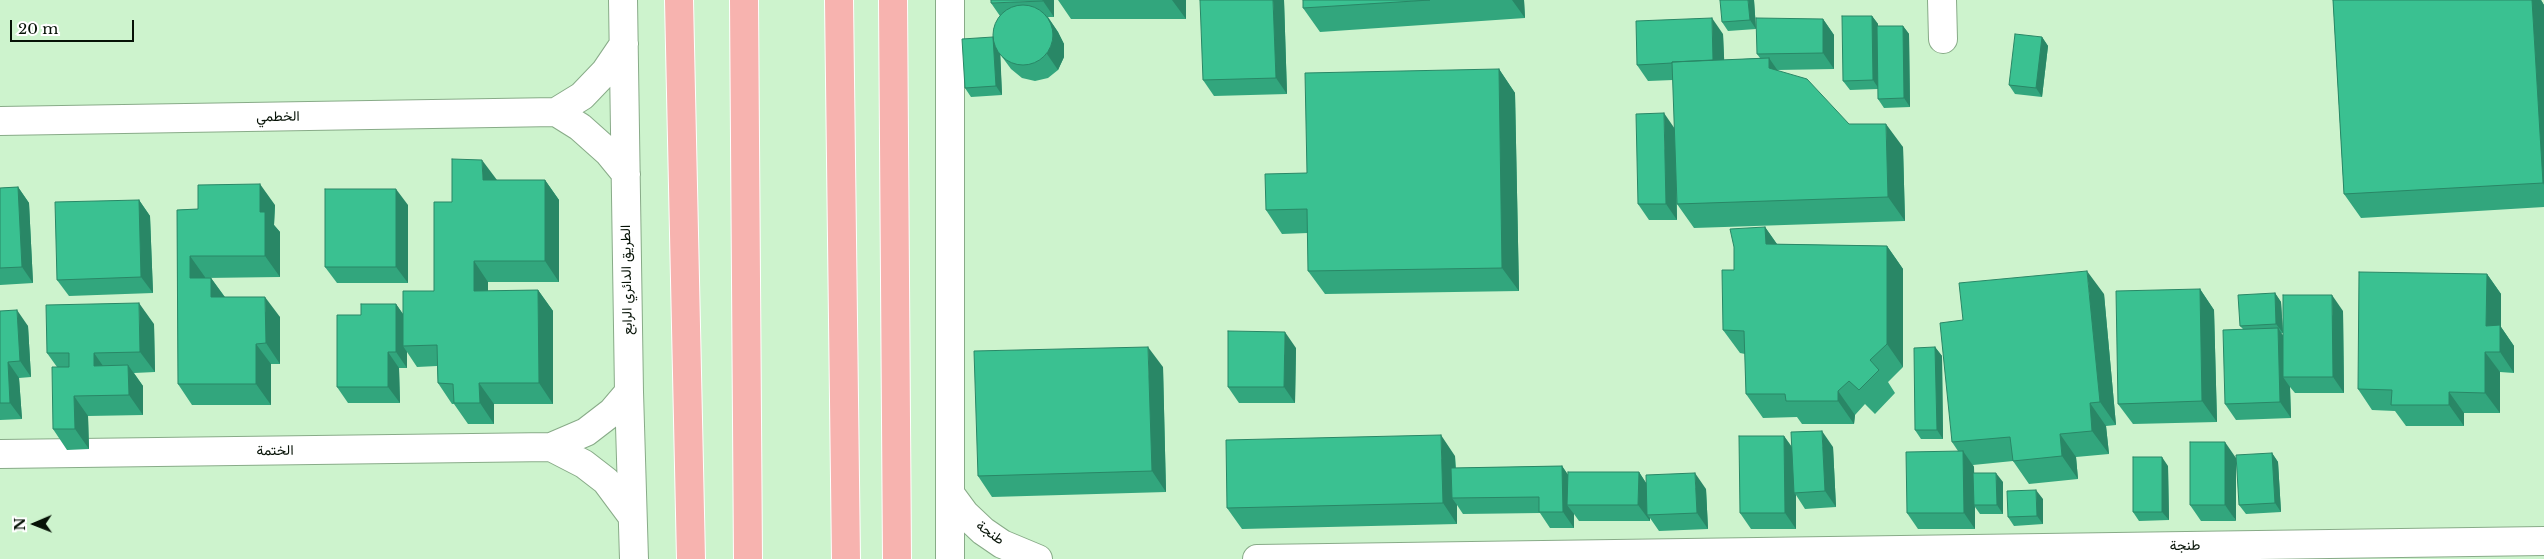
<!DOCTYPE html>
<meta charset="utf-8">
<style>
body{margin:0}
#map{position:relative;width:2544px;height:559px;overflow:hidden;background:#cdf3cd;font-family:"Libre Baskerville",serif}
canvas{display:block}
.north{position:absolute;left:10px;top:499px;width:50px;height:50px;-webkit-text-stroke:4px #fff;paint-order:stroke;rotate:269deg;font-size:14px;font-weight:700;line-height:20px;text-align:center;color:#061206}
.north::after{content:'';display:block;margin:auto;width:18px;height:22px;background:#061206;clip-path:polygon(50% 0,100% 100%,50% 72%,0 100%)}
.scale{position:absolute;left:10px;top:20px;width:124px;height:22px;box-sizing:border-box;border:2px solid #061206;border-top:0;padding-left:6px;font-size:15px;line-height:18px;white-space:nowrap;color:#061206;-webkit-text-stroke:4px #fff;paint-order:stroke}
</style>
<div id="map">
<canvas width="2544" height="559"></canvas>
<div class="north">N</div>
<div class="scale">20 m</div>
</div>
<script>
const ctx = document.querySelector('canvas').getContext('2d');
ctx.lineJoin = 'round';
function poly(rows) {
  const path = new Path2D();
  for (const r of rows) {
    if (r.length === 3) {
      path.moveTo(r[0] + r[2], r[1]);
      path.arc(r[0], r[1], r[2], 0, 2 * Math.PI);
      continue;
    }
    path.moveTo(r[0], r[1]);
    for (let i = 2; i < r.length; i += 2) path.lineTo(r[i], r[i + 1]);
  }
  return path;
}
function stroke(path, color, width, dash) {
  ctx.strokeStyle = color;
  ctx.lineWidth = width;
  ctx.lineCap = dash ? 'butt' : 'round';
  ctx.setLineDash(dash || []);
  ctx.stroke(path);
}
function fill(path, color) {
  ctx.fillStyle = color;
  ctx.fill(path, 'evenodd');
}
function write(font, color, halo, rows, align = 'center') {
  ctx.font = font + ' "Libre Baskerville",Vazirmatn,serif';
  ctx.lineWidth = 5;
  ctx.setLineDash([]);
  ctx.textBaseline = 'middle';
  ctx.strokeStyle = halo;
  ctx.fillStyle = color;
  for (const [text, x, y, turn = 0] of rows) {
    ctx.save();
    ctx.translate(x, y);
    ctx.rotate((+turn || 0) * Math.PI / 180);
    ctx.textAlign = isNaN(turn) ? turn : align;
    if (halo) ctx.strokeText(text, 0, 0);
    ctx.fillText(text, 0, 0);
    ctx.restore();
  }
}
const minor = poly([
 [623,0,629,392,634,559],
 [1942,0,1943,39],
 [556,112,580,127,608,152,626,174],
 [0,121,556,112,582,96,605,72,624,44],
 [629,392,612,412,586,432,551,447,584,464,606,481,632,516],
 [0,454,551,447],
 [951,495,965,514,983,531,1002,544,1038,559],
 [950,559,950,0],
 [1257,559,2544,541]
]);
const major = poly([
 [679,0,691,559],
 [744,0,748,559],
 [839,0,846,559],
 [893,0,897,559]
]);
stroke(minor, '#88ab88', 30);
stroke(major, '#fff', 30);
stroke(minor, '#fff', 28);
stroke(major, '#f7b3af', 28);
fill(poly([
 [1054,0,1054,17,1048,17,1058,32,1064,44,1064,57,1058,70,1048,78,1035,81,1022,78,1011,69,1000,54,1002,95,971,97,965,88,993,37,994,38,1000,16,991,3],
 [1058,0,1186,0,1186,19,1071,19],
 [1284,0,1287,94,1214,96,1203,80],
 [1303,0,1524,0,1525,18,1320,32,1303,8],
 [1754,0,1756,29,1728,31,1722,22],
 [2333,0,2541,0,2544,5,2544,207,2361,218,2344,194],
 [1872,16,1878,24,1878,26,1903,26,1909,34,1910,107,1884,108,1878,99,1878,89,1850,90,1843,81],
 [1823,19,1834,35,1834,69,1777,70,1849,124,1903,147,1905,221,1694,228,1677,204,1676,158,1677,220,1649,220,1638,204,1675,128,1673,80,1648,81,1637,65,1723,34,1724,60,1760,58,1757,54],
 [2042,37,2048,46,2042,97,2015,94,2009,85],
 [1499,69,1515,93,1519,291,1325,294,1308,271,1308,233,1282,234,1266,210,1307,173],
 [496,180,545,180,559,200,559,282,488,282,488,291,538,290,553,311,553,404,494,404,494,424,468,424,454,404,452,404,438,383,437,366,417,367,407,352,407,368,399,368,400,403,348,403,337,387,361,315,396,304,403,314,434,291,452,202],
 [18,187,29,203,33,283,0,285,0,188],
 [139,200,150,216,153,293,69,296,57,280],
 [275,205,274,225,280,232,280,277,205,278,211,278,225,297,280,317,280,364,271,364,271,405,192,405,178,384,177,210],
 [408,205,408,283,337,283,325,267],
 [1765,227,1777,244,1887,246,1903,269,1903,367,1888,382,1895,393,1875,414,1865,404,1855,415,1854,424,1802,424,1797,417,1763,418,1746,394,1745,354,1740,353,1723,330,1734,270],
 [2487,274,2501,294,2501,327,2514,346,2514,373,2500,372,2500,413,2464,413,2464,426,2406,426,2395,411,2372,410,2358,389],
 [2200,289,2214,310,2217,422,2133,424,2118,404],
 [2275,293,2281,302,2283,333,2281,333,2283,336,2343,311,2344,393,2295,393,2290,387,2291,418,2236,420,2225,404,2243,329,2240,326],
 [2104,294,2116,425,2106,426,2109,454,2076,457,2078,479,2029,484,2013,461,1973,465,1974,467,1974,473,2003,482,2003,514,1980,514,1975,507,1975,529,1918,529,1907,513,1958,451,1952,442,1963,320],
 [0,311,28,326,31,377,19,378,22,419,0,420],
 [154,324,155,372,134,373,143,386,143,415,88,416,89,449,67,450,53,429,57,367,47,353],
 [1935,347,1942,356,1943,439,1921,439,1915,430],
 [1296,348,1295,403,1239,403,1228,387],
 [1163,367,1166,492,992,497,978,476],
 [1784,436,1792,447,1833,447,1836,507,1805,509,1796,495,1796,529,1751,529,1740,513],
 [2190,442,2236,521,2201,521,2190,505],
 [2272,453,2278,462,2281,512,2246,514,2239,505],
 [1455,456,1456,468,1562,466,1568,475,1639,472,1646,483,1706,489,1708,529,1659,531,1650,518,1650,521,1579,521,1574,514,1574,528,1550,528,1540,513,1463,514,1457,505,1457,524,1242,529,1227,508],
 [2168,466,2169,520,2139,521,2133,512],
 [2043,499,2043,524,2014,526,2008,517]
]), '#32a67d');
fill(poly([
 [1043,0,1054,0,1054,17,1043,1],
 [1172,0,1186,0,1186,19],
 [1273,0,1284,0,1287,94,1276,78],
 [1512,0,1524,0,1525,18],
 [1748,0,1754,0,1756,29,1750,20],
 [2532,0,2541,0,2544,5,2544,185,2543,183],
 [1047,16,1058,32,1064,44,1064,57,1058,70,1047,54],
 [1872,16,1878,24,1879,89,1873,80],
 [1712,18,1723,34,1725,78,1713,62],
 [1823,19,1834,35,1834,69,1823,53],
 [1903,26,1909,34,1910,107,1904,98],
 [993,37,1000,46,1002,95,996,86],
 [2042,37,2048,46,2042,97,2036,88],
 [1769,58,1785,81,1769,68],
 [1499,69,1515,93,1519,291,1502,268],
 [1664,113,1675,129,1677,220,1666,204],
 [1886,124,1903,147,1905,221,1888,197],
 [482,160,497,180,483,180],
 [545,180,559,200,559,282,545,261],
 [260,184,275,205,274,225,280,232,280,277,265,256,260,212],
 [18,187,29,203,33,283,22,267],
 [396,189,408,205,408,283,396,267],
 [139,200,150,216,153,293,141,277],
 [1765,227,1781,250,1766,244],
 [1887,246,1903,269,1903,367,1887,344],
 [190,256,205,277,204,298,190,278],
 [474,261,488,282,488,311,474,291],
 [2087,271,2104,294,2116,425,2100,402],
 [2487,274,2501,294,2501,327,2514,346,2514,373,2500,352,2486,326],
 [211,278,226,299,211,297],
 [2200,289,2214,310,2217,422,2202,401],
 [538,290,553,311,553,404,539,383],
 [2275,293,2281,302,2283,333,2276,324],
 [2332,295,2343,311,2344,393,2333,377],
 [265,297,280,317,280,364,266,343],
 [139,303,154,324,155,372,140,352],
 [396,304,407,320,403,346,407,352,407,368,396,352],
 [17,310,28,326,31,377,20,361],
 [2278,328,2289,344,2283,377,2290,387,2291,418,2280,402],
 [1285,332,1296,348,1295,403,1284,387],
 [256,344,271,364,271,405,256,384],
 [1148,347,1163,367,1166,492,1152,471],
 [1935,347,1942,356,1943,439,1937,430],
 [388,352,399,368,400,403,388,387],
 [2485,352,2500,372,2500,413,2485,393],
 [94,353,108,373,94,366],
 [8,362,19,378,22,419,10,403],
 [128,365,143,386,143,415,129,395],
 [479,383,494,404,494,424,480,403],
 [1838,391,1855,415,1854,424,1838,401],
 [2449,392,2464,413,2464,426,2449,405],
 [74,396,88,416,89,449,75,429],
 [2090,403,2106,426,2109,454,2092,431],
 [1822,431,1833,447,1836,507,1825,491],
 [2060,434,2076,457,2078,479,2062,456],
 [1441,435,1455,456,1456,498,1452,498,1457,505,1457,524,1443,503],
 [1784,436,1795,452,1794,493,1796,495,1796,529,1785,513],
 [2225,442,2236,458,2236,521,2225,505],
 [1963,451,1974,467,1975,505,1974,505,1975,507,1975,529,1964,513],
 [2272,453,2278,462,2281,512,2275,503],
 [2162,457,2168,466,2169,520,2162,512],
 [1562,466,1573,482,1567,505,1574,514,1574,528,1563,512],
 [1639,472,1650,489,1647,515,1650,518,1650,521,1638,505],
 [1695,473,1706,489,1708,529,1697,513],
 [1996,473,2003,482,2003,514,1997,505],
 [2036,490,2043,499,2043,524,2037,516]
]), '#298766');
const building = poly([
 [991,0,1043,0,1043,1,991,3,991,0],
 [1200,0,1273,0,1276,78,1203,80,1200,0],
 [1303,0,1430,0,1303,8,1303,0],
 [1720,0,1748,0,1750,20,1722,22,1720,0],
 [2333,0,2532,0,2543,183,2344,194,2333,0],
 [1023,35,30],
 [1842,16,1872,16,1873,80,1843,81,1842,16],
 [1712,18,1713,60,1672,62,1672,63,1637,65,1636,21,1712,18],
 [1756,18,1823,19,1823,53,1757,54,1756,18],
 [1877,26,1903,26,1904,98,1878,99,1877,26],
 [2015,34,2042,37,2036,88,2009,85,2015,34],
 [993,37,996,86,965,88,962,39,993,37],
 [1769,58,1769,68,1807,79,1849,124,1886,124,1888,197,1677,204,1672,62,1769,58],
 [1499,69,1502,268,1308,271,1307,209,1266,210,1265,174,1307,173,1305,73,1499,69],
 [1664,113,1666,204,1638,204,1636,114,1664,113],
 [452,159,482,160,483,180,545,180,545,261,474,261,474,291,538,290,539,383,479,383,480,403,454,403,453,384,438,383,437,345,403,346,403,291,434,291,434,202,452,202,452,159],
 [260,184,260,212,265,212,265,256,190,256,190,278,211,278,211,297,265,297,266,343,256,344,256,384,178,384,177,210,198,209,198,185,260,184],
 [18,187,22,267,0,268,0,188,18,187],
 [325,189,396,189,396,267,325,267,325,189],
 [139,200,141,277,57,280,55,202,139,200],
 [1765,227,1766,244,1887,246,1887,344,1870,360,1879,370,1859,390,1849,381,1838,391,1838,401,1786,401,1785,394,1746,394,1744,331,1723,330,1722,270,1734,270,1734,247,1730,229,1765,227],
 [2087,271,2100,402,2090,403,2092,431,2060,434,2062,456,2013,461,2010,437,1952,442,1940,323,1963,320,1959,283,2087,271],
 [2359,272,2487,274,2486,326,2500,325,2500,352,2485,352,2485,393,2449,392,2449,405,2391,405,2392,390,2358,389,2359,272],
 [2200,289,2202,401,2118,404,2116,291,2200,289],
 [2275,293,2276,324,2240,326,2238,295,2275,293],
 [2283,295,2332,295,2333,377,2283,377,2283,295],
 [139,303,140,352,94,353,94,366,128,365,129,395,74,396,75,429,53,429,52,367,69,367,69,353,47,353,46,305,139,303],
 [361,304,396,304,396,352,388,352,388,387,337,387,337,315,361,315,361,304],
 [17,310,20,361,8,362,10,403,0,403,0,311,17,310],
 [2278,328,2280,402,2225,404,2223,330,2278,328],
 [1228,331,1285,332,1284,387,1228,387,1228,331],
 [1148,347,1152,471,978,476,974,351,1148,347],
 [1935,347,1937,430,1915,430,1914,348,1935,347],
 [1822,431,1825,491,1794,493,1791,432,1822,431],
 [1441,435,1443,503,1227,508,1226,440,1441,435],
 [1739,436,1784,436,1785,513,1740,513,1739,436],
 [2190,442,2225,442,2225,505,2190,505,2190,442],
 [1963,451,1964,513,1907,513,1906,452,1963,451],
 [2272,453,2275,503,2239,505,2236,455,2272,453],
 [2133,457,2162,457,2162,512,2133,512,2133,457],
 [1562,466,1563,512,1539,512,1539,497,1452,498,1451,468,1562,466],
 [1568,472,1639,472,1638,505,1567,505,1568,472],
 [1695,473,1697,513,1647,515,1646,475,1695,473],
 [1973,473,1996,473,1997,505,1974,505,1973,473],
 [2036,490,2037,516,2008,517,2007,491,2036,490]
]);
fill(building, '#3ac191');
stroke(building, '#298766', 1);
write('14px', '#061206', '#fff', [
 ["الخطمي",278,117,-1],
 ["الطريق الدائري الرابع",627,280,-91],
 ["الختمة",275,451,-1],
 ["طنجة",990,533,36],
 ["طنجة",2185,546,-1]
]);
</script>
